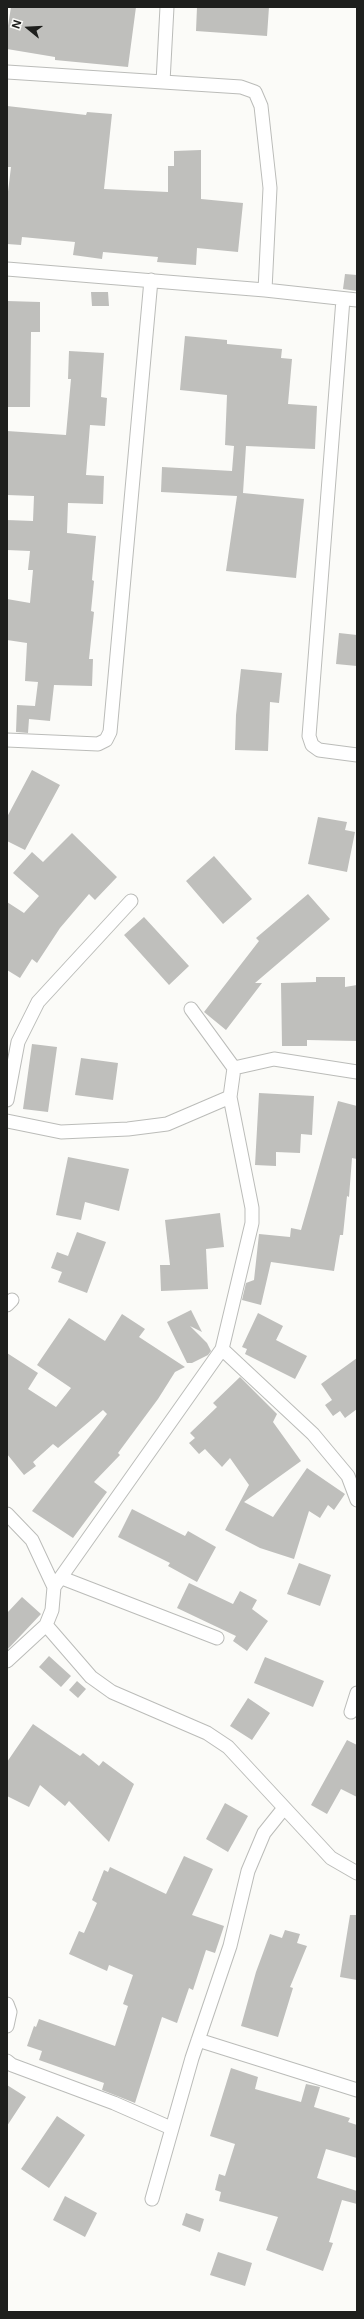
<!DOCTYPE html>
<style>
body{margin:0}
#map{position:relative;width:364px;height:2319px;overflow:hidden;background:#fbfbf8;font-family:Inter,sans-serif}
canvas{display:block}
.frame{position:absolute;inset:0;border:8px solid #1e1f1d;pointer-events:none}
.north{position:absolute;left:8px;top:8px;width:40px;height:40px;-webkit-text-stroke:3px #fbfbf8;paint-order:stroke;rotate:288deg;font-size:11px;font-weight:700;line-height:16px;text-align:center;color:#1e1f1d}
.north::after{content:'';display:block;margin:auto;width:14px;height:18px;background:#1e1f1d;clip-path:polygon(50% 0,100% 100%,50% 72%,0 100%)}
</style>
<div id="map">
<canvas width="364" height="2319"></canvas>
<div class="frame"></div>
<div class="north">N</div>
</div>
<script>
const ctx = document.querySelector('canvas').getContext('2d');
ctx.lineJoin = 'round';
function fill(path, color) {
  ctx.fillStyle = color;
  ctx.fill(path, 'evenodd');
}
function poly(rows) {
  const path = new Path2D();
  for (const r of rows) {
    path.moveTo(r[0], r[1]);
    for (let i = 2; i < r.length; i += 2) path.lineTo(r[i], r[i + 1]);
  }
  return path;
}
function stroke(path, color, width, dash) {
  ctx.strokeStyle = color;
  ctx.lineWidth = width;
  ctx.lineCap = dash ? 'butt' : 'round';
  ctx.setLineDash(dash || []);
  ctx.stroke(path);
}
fill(poly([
 [11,7,136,7,128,67,55,60,55,57,7,49,7,32],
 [197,7,269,7,267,36,196,31],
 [7,106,86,115,87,112,112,114,104,189,168,192,168,166,174,166,174,151,201,150,201,199,243,203,238,252,197,248,196,265,157,262,158,257,103,252,102,259,73,255,75,242,22,237,21,245,7,244,7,200,11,167,7,167],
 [345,274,357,275,357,291,343,289],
 [91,292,108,292,109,306,92,306],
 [7,301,40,302,40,332,31,332,30,407,7,407],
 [185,336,227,340,227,344,282,349,281,358,292,359,288,404,317,406,315,449,246,446,243,493,304,499,296,578,226,571,237,496,161,492,162,467,232,471,234,446,225,445,227,395,180,390],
 [69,351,104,353,101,397,107,398,105,426,90,425,86,475,104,476,103,504,68,503,67,533,96,536,92,580,94,581,91,611,94,612,89,659,93,659,92,686,54,685,50,721,29,719,28,733,16,732,17,705,35,706,38,682,25,681,27,643,7,640,7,599,30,603,33,570,28,570,30,551,7,550,7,520,33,521,34,496,7,495,7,431,66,435,71,379,68,379],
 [339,633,357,635,357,666,336,664],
 [241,669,282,673,279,703,270,702,268,751,235,750,236,715],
 [32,770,60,785,25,850,7,841,7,817],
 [318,817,347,822,345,830,355,832,347,872,308,864],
 [72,833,117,877,95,900,89,894,60,928,37,963,32,959,20,978,7,970,7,902,24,913,39,896,13,873,32,852,43,862],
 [214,856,252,899,223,924,186,881],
 [308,894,330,919,255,983,262,983,226,1030,204,1012,259,941,256,938],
 [144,917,189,966,169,985,124,935],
 [316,977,345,977,345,987,357,985,357,1041,307,1040,307,1046,282,1046,281,983,316,982],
 [32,1044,57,1047,48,1112,23,1109],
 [81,1058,118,1063,113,1100,75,1095],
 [259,1093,314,1096,312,1135,301,1134,300,1153,276,1152,276,1166,255,1165],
 [338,1101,357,1106,357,1159,352,1158,349,1197,347,1196,343,1235,340,1235,334,1271,271,1262,261,1305,242,1300,246,1283,254,1280,259,1234,290,1237,291,1228,301,1230],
 [68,1157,129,1169,119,1211,85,1202,81,1220,56,1215],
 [220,1213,224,1247,206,1249,208,1289,161,1291,160,1265,170,1265,165,1220],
 [77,1232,106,1242,87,1293,58,1282,62,1272,51,1268,57,1252,68,1256],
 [191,1310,202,1332,190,1326,207,1343,211,1351,208,1355,192,1363,187,1363,167,1322],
 [258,1313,283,1326,276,1340,307,1356,295,1379,245,1354,247,1349,242,1347],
 [122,1314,145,1329,139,1337,185,1367,175,1372,158,1399,118,1453,120,1455,94,1482,107,1492,73,1538,32,1511,107,1414,103,1410,58,1448,53,1444,33,1462,36,1466,24,1475,7,1454,7,1353,38,1373,28,1389,56,1407,71,1388,37,1365,69,1318,105,1341],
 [357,1358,357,1409,345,1418,340,1411,333,1416,325,1405,332,1400,321,1384],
 [240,1377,277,1414,273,1422,301,1461,244,1502,273,1517,307,1468,345,1494,334,1510,328,1505,320,1518,309,1511,294,1559,260,1548,225,1530,249,1485,230,1458,222,1467,205,1449,199,1454,189,1443,195,1438,190,1433,217,1407,213,1403],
 [132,1509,185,1536,188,1531,216,1547,197,1582,168,1566,170,1563,118,1537],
 [299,1563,331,1575,320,1606,287,1594],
 [189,1583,233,1604,240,1591,257,1600,252,1609,268,1621,247,1651,233,1641,236,1636,177,1608],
 [22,1597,41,1614,7,1650,7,1613],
 [49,1656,71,1676,61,1687,39,1667],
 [265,1657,324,1681,313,1707,254,1683],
 [77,1681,86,1689,78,1698,69,1690],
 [248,1698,270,1713,252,1740,230,1726],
 [33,1724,80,1756,83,1753,99,1766,103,1761,134,1784,109,1842,69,1801,65,1806,40,1785,29,1807,7,1796,7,1762],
 [347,1740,357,1745,357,1797,341,1789,327,1814,311,1805],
 [225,1803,248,1816,228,1852,206,1839],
 [184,1856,213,1869,192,1915,224,1926,215,1953,206,1950,193,1990,189,1988,177,2023,162,2017,135,2103,102,2090,104,2083,39,2060,42,2051,27,2046,34,2026,36,2027,39,2019,115,2046,128,2006,123,2004,133,1975,109,1965,107,1971,69,1954,79,1931,84,1933,97,1903,92,1900,104,1870,108,1872,110,1867,166,1894],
 [350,1915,357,1915,357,1980,340,1977],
 [285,1930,300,1934,297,1943,307,1946,290,1987,293,1988,278,2037,241,2026,256,1972,270,1934,282,1938],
 [231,2068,258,2077,255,2089,301,2102,306,2084,320,2087,314,2107,350,2118,348,2122,357,2125,357,2158,326,2149,317,2178,357,2191,357,2204,342,2200,329,2242,333,2243,323,2271,266,2250,278,2217,219,2201,221,2192,215,2190,219,2174,225,2176,235,2144,210,2136],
 [7,2085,26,2097,7,2126],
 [57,2116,85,2135,49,2188,21,2169],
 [65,2196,97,2213,85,2237,53,2220],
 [186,2213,204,2219,200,2232,182,2225],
 [218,2252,252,2263,245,2286,210,2275]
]), '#bfbfbc');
const street = poly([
 [7,72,241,87,255,92,261,106,270,188,265,290],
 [163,82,167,7],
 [7,269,265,290,357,300],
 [343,299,309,736,312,745,319,750,357,755],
 [7,740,98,744,106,740,110,732,151,280],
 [234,1068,274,1059,357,1072],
 [7,1100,18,1042,38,1002,131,901],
 [7,1121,61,1132,128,1129,167,1124,230,1097],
 [7,1305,12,1300],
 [222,1349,313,1434,348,1476,357,1500],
 [7,1514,32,1540,54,1587],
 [62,1578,217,1638],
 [46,1625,91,1677,112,1692,207,1733,228,1747,331,1858,357,1873],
 [7,1661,46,1625,52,1610,54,1587,222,1349,252,1223,252,1208,230,1097,234,1068,191,1009],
 [351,1712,357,1693],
 [7,2004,10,2012,7,2026],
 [198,2040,357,2090],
 [7,2061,12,2065,114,2103,171,2128],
 [152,2199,192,2058,230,1946,248,1871,264,1833,284,1808]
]);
stroke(street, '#bbbcb9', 15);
stroke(street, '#fff', 13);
</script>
